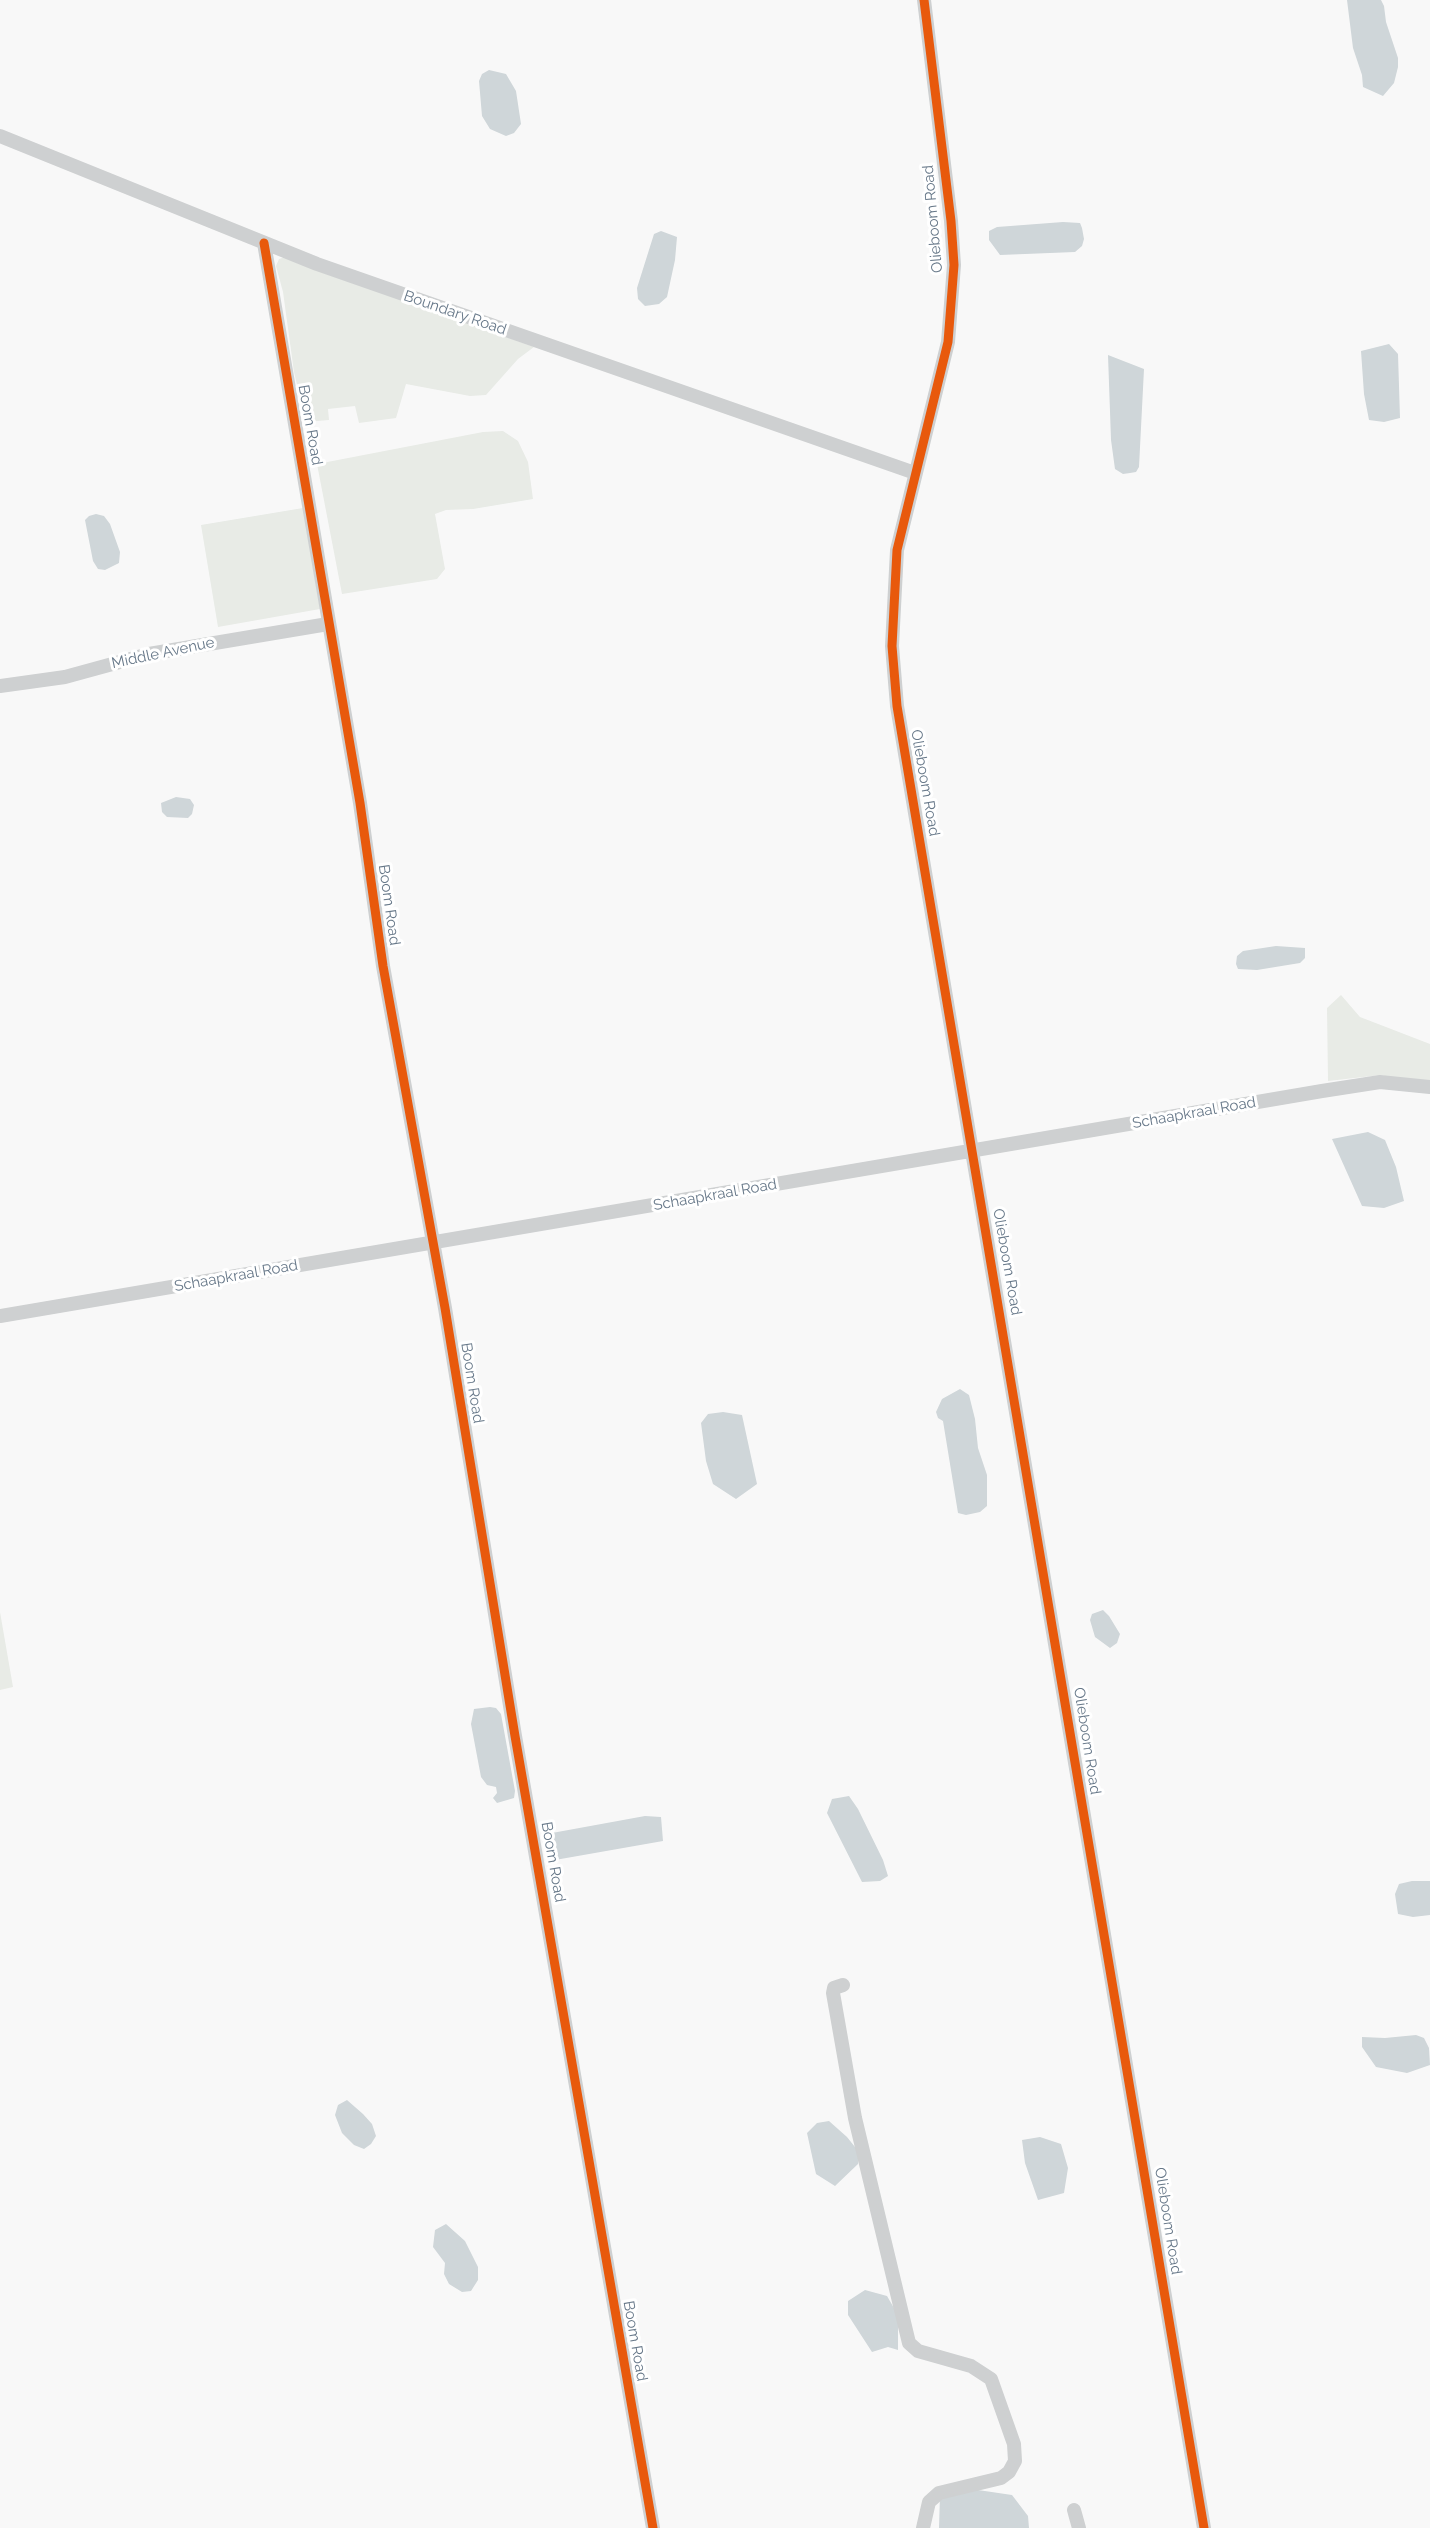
<!DOCTYPE html>
<style>
body{margin:0}
canvas{display:block;background:#f8f8f8}
</style>
<canvas width="1430" height="2528"></canvas>
<script>
const ctx = document.querySelector('canvas').getContext('2d');
ctx.lineJoin = 'round';
function fill(path, color) {
  ctx.fillStyle = color;
  ctx.fill(path, 'evenodd');
}
function poly(rows) {
  const path = new Path2D();
  for (const r of rows) {
    path.moveTo(r[0], r[1]);
    for (let i = 2; i < r.length; i += 2) path.lineTo(r[i], r[i + 1]);
  }
  return path;
}
function stroke(path, color, width, dash) {
  ctx.strokeStyle = color;
  ctx.lineWidth = width;
  ctx.lineCap = dash ? 'butt' : 'round';
  ctx.setLineDash(dash || []);
  ctx.stroke(path);
}
function write(font, color, halo, rows, align = 'center') {
  ctx.font = font + ' Raleway,sans-serif';
  ctx.lineWidth = 6;
  ctx.setLineDash([]);
  ctx.textBaseline = 'middle';
  ctx.strokeStyle = halo;
  ctx.fillStyle = color;
  for (const [text, x, y, turn = 0] of rows) {
    ctx.save();
    ctx.translate(x, y);
    ctx.rotate((+turn || 0) * Math.PI / 180);
    ctx.textAlign = isNaN(turn) ? turn : align;
    if (halo) ctx.strokeText(text, 0, 0);
    ctx.fillText(text, 0, 0);
    ctx.restore();
  }
}
fill(poly([
 [285,257,534,347,518,359,486,395,470,396,406,384,396,418,359,423,355,406,328,409,329,420,306,422,294,372,283,292,276,266,279,259],
 [503,431,518,441,528,462,533,499,473,509,446,510,435,514,445,569,437,579,342,594,317,464,483,432],
 [303,508,320,609,218,627,201,525],
 [1341,995,1360,1017,1430,1044,1430,1086,1381,1075,1328,1081,1327,1008],
 [0,1612,13,1687,0,1690]
]), '#e8ebe6');
fill(poly([
 [1347,0,1381,0,1384,6,1386,22,1398,58,1398,67,1394,83,1383,96,1363,87,1362,75,1353,48],
 [489,70,506,74,516,91,521,124,514,133,506,136,490,129,482,116,479,81,482,74],
 [1063,222,1080,223,1082,228,1084,239,1082,246,1075,252,1000,255,989,240,989,231,997,227],
 [661,231,677,237,675,260,667,297,659,304,645,306,638,299,637,288,654,234],
 [1389,344,1398,354,1400,418,1384,422,1369,420,1364,394,1361,351],
 [1108,355,1144,369,1139,467,1136,472,1130,473,1123,474,1115,469,1111,440],
 [96,514,104,516,110,524,120,552,119,563,105,570,98,569,93,561,85,520,89,516],
 [176,797,190,799,194,805,192,814,188,818,167,817,162,812,161,803],
 [1276,946,1305,948,1305,958,1300,963,1257,970,1238,969,1236,964,1237,956,1243,951],
 [1368,1132,1385,1140,1396,1167,1404,1201,1384,1208,1362,1206,1332,1139],
 [960,1389,969,1395,975,1419,978,1448,987,1475,987,1506,980,1512,966,1515,958,1513,943,1421,938,1418,936,1412,942,1399],
 [723,1412,742,1415,757,1484,736,1499,713,1484,706,1461,701,1423,708,1414],
 [1103,1610,1109,1616,1120,1634,1117,1643,1110,1648,1095,1637,1090,1620,1092,1614],
 [490,1707,496,1708,501,1714,515,1791,514,1798,497,1803,493,1798,497,1793,496,1787,487,1785,481,1777,471,1724,474,1709],
 [849,1796,858,1809,883,1860,888,1876,880,1881,862,1882,827,1813,832,1799],
 [645,1816,661,1817,663,1841,555,1860,551,1846,552,1833],
 [1412,1881,1430,1881,1430,1915,1413,1917,1398,1914,1395,1894,1399,1884],
 [1416,2035,1424,2038,1429,2048,1430,2065,1407,2073,1376,2067,1362,2047,1362,2037,1385,2038],
 [347,2100,363,2114,372,2124,376,2136,371,2144,364,2149,354,2145,342,2133,335,2115,338,2105],
 [829,2121,847,2137,859,2152,858,2164,835,2186,816,2174,807,2133,817,2123],
 [1040,2137,1061,2144,1068,2168,1064,2193,1038,2200,1025,2163,1022,2140],
 [446,2224,465,2241,478,2267,478,2280,471,2291,462,2292,449,2284,444,2274,445,2263,433,2247,435,2230],
 [865,2290,887,2296,898,2315,898,2350,888,2347,872,2352,848,2315,848,2301],
 [978,2490,1012,2495,1028,2516,1029,2528,939,2528,940,2495]
]), '#cfd6d9');
stroke(poly([
 [924,0,951,221,954,265,948,342,897,550,892,646,897,706,1204,2528],
 [0,136,317,264,915,473],
 [264,243,360,803,383,966,445,1308,515,1736,653,2528],
 [0,686,65,677,149,654,328,624],
 [0,1316,1322,1091,1380,1082,1430,1087],
 [843,1985,834,1988,833,1993,855,2118,909,2343,918,2351,971,2366,991,2379,1014,2444,1015,2461,1009,2472,1001,2478,939,2493,929,2502,923,2528],
 [1074,2510,1079,2528]
]), '#ced0d1', 14);
stroke(poly([
 [924,0,951,221,954,265,948,342,897,550,892,646,897,706,1204,2528],
 [264,243,360,803,383,966,445,1308,515,1736,653,2528]
]), '#e8590c', 9);
write('15px', '#677889', '#fff', [
 ["Olieboom Road",933,219,-95],
 ["Boundary Road",455,313,19],
 ["Boom Road",310,425,80],
 ["Middle Avenue",163,653,-12],
 ["Olieboom Road",925,783,80],
 ["Boom Road",389,905,82],
 ["Schaapkraal Road",1194,1113,-10],
 ["Schaapkraal Road",715,1195,-10],
 ["Olieboom Road",1007,1262,80],
 ["Schaapkraal Road",236,1276,-10],
 ["Boom Road",472,1383,81],
 ["Olieboom Road",1087,1741,81],
 ["Boom Road",553,1862,80],
 ["Olieboom Road",1168,2221,81],
 ["Boom Road",635,2341,80]
]);
</script>
